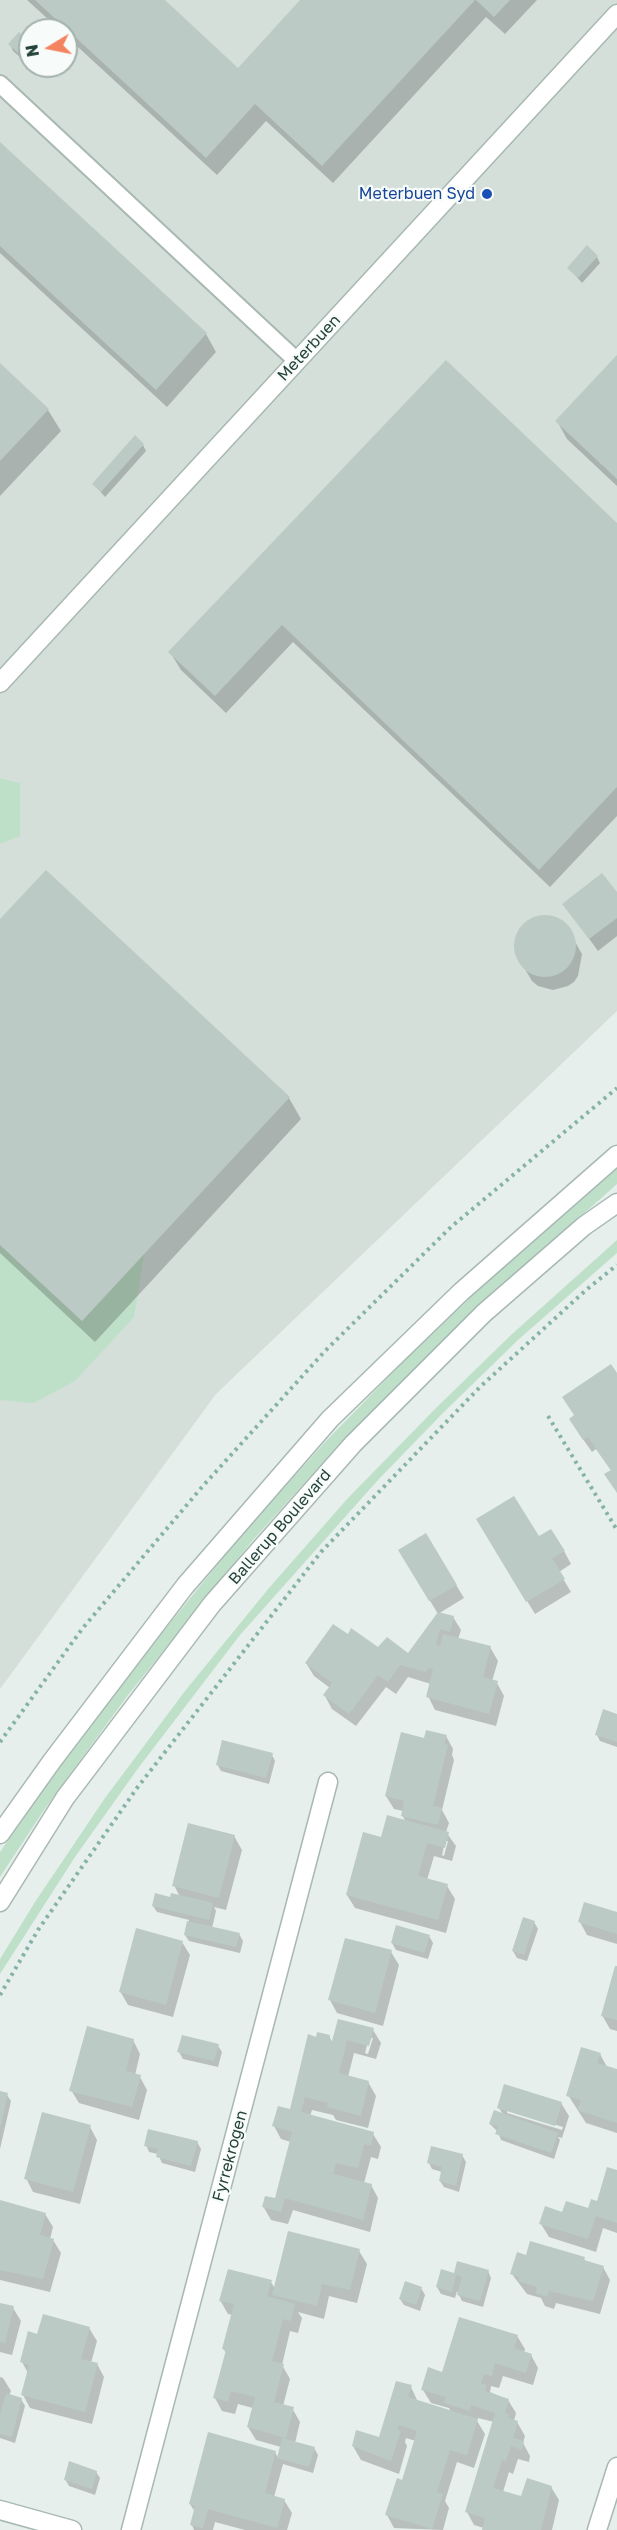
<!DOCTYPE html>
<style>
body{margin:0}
#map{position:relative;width:617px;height:2530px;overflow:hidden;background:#e6efeb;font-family:"Golos Text",sans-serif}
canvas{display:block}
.north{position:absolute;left:18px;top:18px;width:60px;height:60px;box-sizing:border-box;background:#f7fbf9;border:2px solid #a3b1ad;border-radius:50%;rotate:260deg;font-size:16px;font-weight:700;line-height:24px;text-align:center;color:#24423a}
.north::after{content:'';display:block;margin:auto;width:21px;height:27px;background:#f4845f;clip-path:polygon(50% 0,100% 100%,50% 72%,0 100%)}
</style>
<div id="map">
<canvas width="617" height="2530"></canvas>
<div class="north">N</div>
</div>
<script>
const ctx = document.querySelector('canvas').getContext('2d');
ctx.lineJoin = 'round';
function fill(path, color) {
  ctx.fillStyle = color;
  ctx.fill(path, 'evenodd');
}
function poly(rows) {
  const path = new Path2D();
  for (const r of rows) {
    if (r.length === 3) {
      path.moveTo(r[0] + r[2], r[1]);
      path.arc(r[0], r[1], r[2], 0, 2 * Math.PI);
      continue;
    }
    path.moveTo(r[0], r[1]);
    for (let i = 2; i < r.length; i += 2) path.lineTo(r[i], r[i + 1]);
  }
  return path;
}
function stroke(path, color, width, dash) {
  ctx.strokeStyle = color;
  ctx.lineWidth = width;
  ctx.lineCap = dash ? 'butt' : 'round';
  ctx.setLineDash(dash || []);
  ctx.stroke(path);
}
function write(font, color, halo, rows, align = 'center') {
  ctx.font = font + ' "Golos Text",sans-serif';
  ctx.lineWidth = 4.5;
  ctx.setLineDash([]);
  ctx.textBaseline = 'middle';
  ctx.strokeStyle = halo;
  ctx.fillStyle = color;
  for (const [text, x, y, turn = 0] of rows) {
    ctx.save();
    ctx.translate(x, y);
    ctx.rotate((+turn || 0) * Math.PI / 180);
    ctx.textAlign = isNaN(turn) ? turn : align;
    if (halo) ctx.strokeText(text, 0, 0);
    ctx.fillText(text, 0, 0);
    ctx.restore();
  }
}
fill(poly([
 [0,0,617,0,617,1011,216,1394,0,1689],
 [30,30,66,30,66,66,30,66]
]), '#d4dfda');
fill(poly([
 [0,778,20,783,20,836,0,844],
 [617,1168,617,1184,448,1335,335,1449,253,1540,128,1695,44,1810,0,1877,0,1852,49,1781,127,1676,244,1532,327,1440,409,1356,504,1266],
 [617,1240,617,1253,518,1340,443,1413,378,1480,240,1635,139,1767,75,1857,0,1974,0,1959,35,1902,105,1798,185,1691,269,1588,348,1498,437,1407,511,1335],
 [0,1245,82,1321,144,1254,134,1317,75,1381,34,1403,0,1400]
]), '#bfe0c8');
fill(poly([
 [27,0,162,0,238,70,302,0,537,0,505,34,486,17,333,183,266,121,217,175,66,36,66,30,60,30],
 [10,44,30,44,28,64,13,51],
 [0,144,206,334,216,352,167,407,0,253],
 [597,257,600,263,582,283,569,268],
 [617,357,617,486,567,439,557,421],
 [0,365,48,410,61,431,0,496],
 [143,445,146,451,105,497,94,484],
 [617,525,617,816,550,887,293,642,226,713,181,670,170,652],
 [617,895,617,936,598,951,564,904],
 [545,917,560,921,566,926,582,954,578,976,574,982,568,986,553,990,538,986,532,981,516,954,517,939,525,926,538,918],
 [0,921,289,1098,301,1119,95,1342,0,1253],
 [617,1376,617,1493,612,1472,596,1449,592,1452,578,1432],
 [485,1532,538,1538,564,1551,571,1564,559,1572,571,1592,535,1614],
 [426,1535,464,1598,438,1614,453,1617,461,1630,458,1639,490,1647,498,1661,492,1681,497,1683,504,1696,496,1726,435,1710,428,1696,431,1684,408,1677,396,1694,386,1687,356,1726,332,1709,325,1696,330,1688,314,1676,306,1663,348,1637,379,1649,408,1655,438,1614,400,1551],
 [617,1716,617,1747,600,1741,597,1735],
 [446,1736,453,1749,452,1755,454,1760,442,1810,449,1823,446,1832,456,1846,452,1861,434,1856,427,1880,447,1886,455,1899,446,1933,355,1908,347,1895,382,1839,406,1822,402,1815,403,1811,394,1809,386,1796,425,1740],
 [445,1841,448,1841,444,1856,442,1855],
 [272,1755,275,1761,269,1784,221,1771,217,1764],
 [234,1836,242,1850,226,1910,214,1907,216,1911,212,1928,239,1934,243,1941,240,1953,189,1941,185,1935,189,1920,157,1912,153,1906,180,1897,174,1885],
 [617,1914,617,1944,587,1935,580,1922],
 [534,1922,538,1929,527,1961,517,1958,513,1951],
 [429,1936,433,1943,428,1959,396,1950,392,1943],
 [182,1942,190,1955,173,2017,128,2005,120,1991],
 [391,1952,399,1965,383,2026,337,2013,330,2000],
 [617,1968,617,2031,610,2029,602,2015],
 [373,2030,381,2043,376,2059,354,2053,348,2077,368,2082,376,2096,368,2128,336,2120,333,2115,312,2110,310,2116,373,2134,381,2147,378,2159,371,2157,364,2183,371,2185,378,2198,370,2232,293,2210,288,2224,271,2220,263,2206,276,2200,291,2142,281,2139,274,2126,291,2111,317,2038,329,2036,333,2044],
 [369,2038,373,2038,368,2054,365,2053],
 [133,2040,140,2054,135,2075,140,2077,147,2090,139,2120,79,2103,71,2090],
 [218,2046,222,2052,218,2067,183,2059,179,2052],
 [600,2054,607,2067,617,2070,617,2133,586,2123,568,2095],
 [0,2093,7,2095,11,2101,0,2149],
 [561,2103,569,2116,562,2138,558,2137,560,2140,554,2159,501,2140,498,2132,490,2124,503,2114,499,2108],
 [507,2110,563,2127,562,2130,507,2113],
 [90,2127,97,2140,80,2204,33,2192,26,2178],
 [197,2142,201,2149,195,2172,162,2163,158,2154,149,2152,146,2145],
 [462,2155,466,2162,459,2192,444,2187,440,2181,442,2172,432,2169,429,2163],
 [617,2171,617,2233,603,2228,596,2252,549,2237,541,2224,589,2210,598,2203],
 [0,2202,45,2214,53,2227,50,2239,53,2240,61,2253,50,2292,0,2280],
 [359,2251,367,2264,357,2303,329,2296,324,2319,298,2312,302,2318,298,2333,290,2331,282,2365,290,2379,283,2406,292,2408,300,2422,295,2443,314,2448,318,2455,313,2473,283,2464,274,2497,284,2500,292,2513,287,2530,245,2530,215,2522,213,2530,194,2530,192,2525,195,2512,190,2504,275,2452,278,2458,281,2447,256,2440,248,2427,253,2408,238,2404,235,2414,222,2411,215,2398,226,2354,224,2349,233,2315,228,2314,220,2300,271,2282,275,2289],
 [527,2256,584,2259,586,2262,603,2267,610,2280,600,2314,556,2303,554,2309,545,2306,541,2298,527,2294,512,2274],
 [488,2271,491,2278,483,2307,462,2301,457,2291,455,2298,441,2294,437,2287,455,2275],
 [421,2288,425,2295,420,2311,404,2305,400,2299],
 [0,2304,13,2308,21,2321,12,2355,0,2352],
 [89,2328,97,2341,91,2363,97,2364,104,2377,92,2424,30,2408,23,2395,28,2373,22,2362,38,2336],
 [517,2336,525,2349,524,2353,531,2355,538,2368,533,2385,503,2376,499,2388,491,2386,490,2392,508,2400,516,2413,514,2421,517,2422,525,2436,523,2443,530,2456,529,2462,518,2459,513,2474,509,2472,503,2492,522,2498,551,2487,559,2500,552,2530,483,2530,484,2528,474,2525,467,2512,494,2422,478,2418,477,2421,485,2434,474,2468,457,2462,445,2501,449,2508,443,2530,394,2528,387,2515,403,2482,416,2441,406,2438,405,2442,407,2446,399,2474,361,2460,353,2446,380,2439,411,2387,418,2402,451,2412,449,2408,431,2403,423,2390,443,2374],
 [0,2377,3,2378,11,2391,9,2396,21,2399,25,2406,15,2443,0,2438],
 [96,2472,100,2478,95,2495,69,2486,65,2479]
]), '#0003');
fill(poly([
 [35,0,165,0,238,68,300,0,475,0,322,166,255,104,206,158],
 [476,0,510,0,494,17],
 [19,32,30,42,30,52,24,58,8,44],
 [0,142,207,333,156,390,0,246],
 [587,245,598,256,578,278,567,268],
 [617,355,617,479,555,421],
 [446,360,617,523,617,787,539,870,282,625,215,696,168,652],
 [0,363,49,409,0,461],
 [135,435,144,444,101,492,92,484],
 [46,870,290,1097,82,1321,0,1245,0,919],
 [602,873,617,892,617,918,589,939,562,904],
 [545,946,31],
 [611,1364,617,1373,617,1493,604,1474,611,1470,588,1437,583,1440,569,1419,574,1415,562,1397],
 [514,1496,539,1536,551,1529,565,1551,552,1558,565,1579,526,1602,476,1519],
 [426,1533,457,1585,429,1601,398,1550],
 [438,1612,454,1616,450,1632,440,1629,436,1644,440,1646,443,1634,491,1646,483,1677,498,1681,489,1714,426,1697,433,1669,428,1668,426,1672,400,1665,388,1682,378,1675,349,1714,323,1695,332,1683,305,1663,333,1624,348,1634,351,1628,378,1647,387,1637,408,1653],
 [603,1709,617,1714,617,1742,595,1735],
 [426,1730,447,1735,444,1744,448,1745,433,1806,442,1808,438,1825,401,1816,404,1801,385,1796,401,1732,424,1738],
 [222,1740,273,1753,266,1778,216,1765],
 [387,1815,449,1832,445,1848,427,1843,418,1876,448,1884,438,1920,346,1895,363,1832,381,1837],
 [188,1823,235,1835,219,1898,172,1886],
 [155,1893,170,1897,171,1893,213,1903,209,1920,152,1906],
 [584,1902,617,1912,617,1934,578,1922],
 [523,1917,535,1921,524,1955,512,1951],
 [187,1921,240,1933,236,1947,184,1935],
 [396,1925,430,1935,424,1953,391,1943],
 [136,1928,183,1941,166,2005,119,1992],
 [345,1938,392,1950,375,2013,328,2000],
 [615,1966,617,1966,617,2020,601,2016],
 [338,2019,374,2028,369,2046,347,2040,339,2073,369,2081,361,2116,327,2107,328,2103,305,2097,301,2112,374,2132,371,2146,364,2144,358,2168,336,2163,333,2174,372,2184,363,2220,285,2198,281,2212,262,2207,265,2196,275,2198,292,2132,272,2126,278,2106,290,2109,308,2034,316,2037,317,2032,330,2035,329,2040,332,2041],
 [87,2026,134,2039,126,2071,141,2075,132,2107,69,2091],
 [182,2035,219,2044,214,2061,177,2052],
 [581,2047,601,2053,597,2063,617,2069,617,2123,577,2110,581,2100,566,2096],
 [504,2084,562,2102,555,2126,497,2108],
 [0,2091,8,2093,1,2125,0,2125],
 [494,2110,558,2133,551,2153,495,2134,498,2127,489,2124],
 [42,2112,91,2125,73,2192,24,2179],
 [148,2129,198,2141,191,2166,156,2157,158,2149,144,2146],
 [431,2146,463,2154,456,2186,439,2181,442,2167,427,2163],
 [607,2167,617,2170,617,2223,596,2216,588,2239,539,2224,545,2206,562,2212,566,2201,588,2208,591,2199,597,2201],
 [0,2200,46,2213,40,2235,54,2239,43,2279,0,2270],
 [288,2231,360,2249,350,2290,322,2284,317,2306,272,2295],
 [530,2241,585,2257,584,2260,604,2266,593,2301,549,2291,547,2297,536,2293,537,2287,518,2281,519,2277,510,2274,517,2252,526,2255],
 [457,2261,489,2270,480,2301,457,2295,462,2277,456,2275,452,2292,436,2287,441,2269,454,2273],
 [228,2269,272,2280,267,2296,295,2304,291,2321,283,2319,272,2361,284,2364,274,2402,294,2407,286,2438,247,2427,255,2397,231,2391,228,2402,213,2398,226,2350,222,2349,234,2304,219,2301],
 [405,2281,422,2287,416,2305,399,2299],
 [0,2303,14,2306,5,2343,0,2342],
 [43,2314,90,2327,81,2359,98,2363,85,2412,21,2395,29,2365,20,2362,28,2331,37,2334],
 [459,2317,518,2335,514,2348,532,2354,526,2373,495,2363,492,2376,484,2374,481,2384,487,2385,485,2391,509,2399,505,2413,509,2414,508,2418,518,2421,513,2438,524,2441,522,2450,511,2446,506,2461,502,2460,493,2488,521,2496,527,2478,552,2486,541,2530,482,2530,485,2518,465,2512,495,2413,471,2405,470,2411,444,2403,446,2397,421,2390,428,2367,442,2372],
 [396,2381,412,2385,408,2397,478,2419,467,2455,450,2450,437,2492,443,2494,432,2529,385,2515,397,2478,402,2480,417,2431,399,2425,397,2430,401,2431,391,2461,352,2446,356,2430,379,2437],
 [6,2393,22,2398,12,2437,0,2434,0,2415],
 [208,2432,276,2451,265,2493,285,2499,277,2528,208,2509,203,2528,190,2525,195,2506,189,2504],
 [282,2438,315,2447,309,2467,277,2458],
 [69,2461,97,2471,92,2489,64,2480]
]), '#bbcac4');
const service = poly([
 [0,84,297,361]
]);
const minor = poly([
 [0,683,617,14],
 [0,2510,72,2530],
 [131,2530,328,1782],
 [597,2530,617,2467]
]);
const tertiary = poly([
 [0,1834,52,1761,185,1586,330,1419,461,1292,617,1155],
 [0,1902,65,1798,212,1604,353,1444,484,1313,584,1226,617,1203]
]);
stroke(service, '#a8b8b2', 20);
stroke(minor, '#a8b8b2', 21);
stroke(tertiary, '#a8b8b2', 21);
stroke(poly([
 [548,1416,617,1530],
 [0,1742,82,1629,202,1487,325,1351,451,1227,617,1088],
 [0,1995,38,1930,137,1788,321,1552,480,1387,586,1290,617,1265]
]), '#86b3a5', 4, [3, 4.5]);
stroke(service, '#fff', 16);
stroke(minor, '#fff', 18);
stroke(tertiary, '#fff', 18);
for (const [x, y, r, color] of [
 [487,194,6,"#1a4fb4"]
]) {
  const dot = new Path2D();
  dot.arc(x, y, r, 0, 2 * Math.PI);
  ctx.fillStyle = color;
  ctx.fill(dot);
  stroke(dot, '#f7fbf9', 2);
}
write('16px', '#164399', '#f7fbf9', [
 ["Meterbuen Syd",475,194]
], 'right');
write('16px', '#24423a', '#f7fbf9', [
 ["Meterbuen",309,348,-47],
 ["Ballerup Boulevard",280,1527,-49],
 ["Fyrrekrogen",230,2156,-75]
]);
</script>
